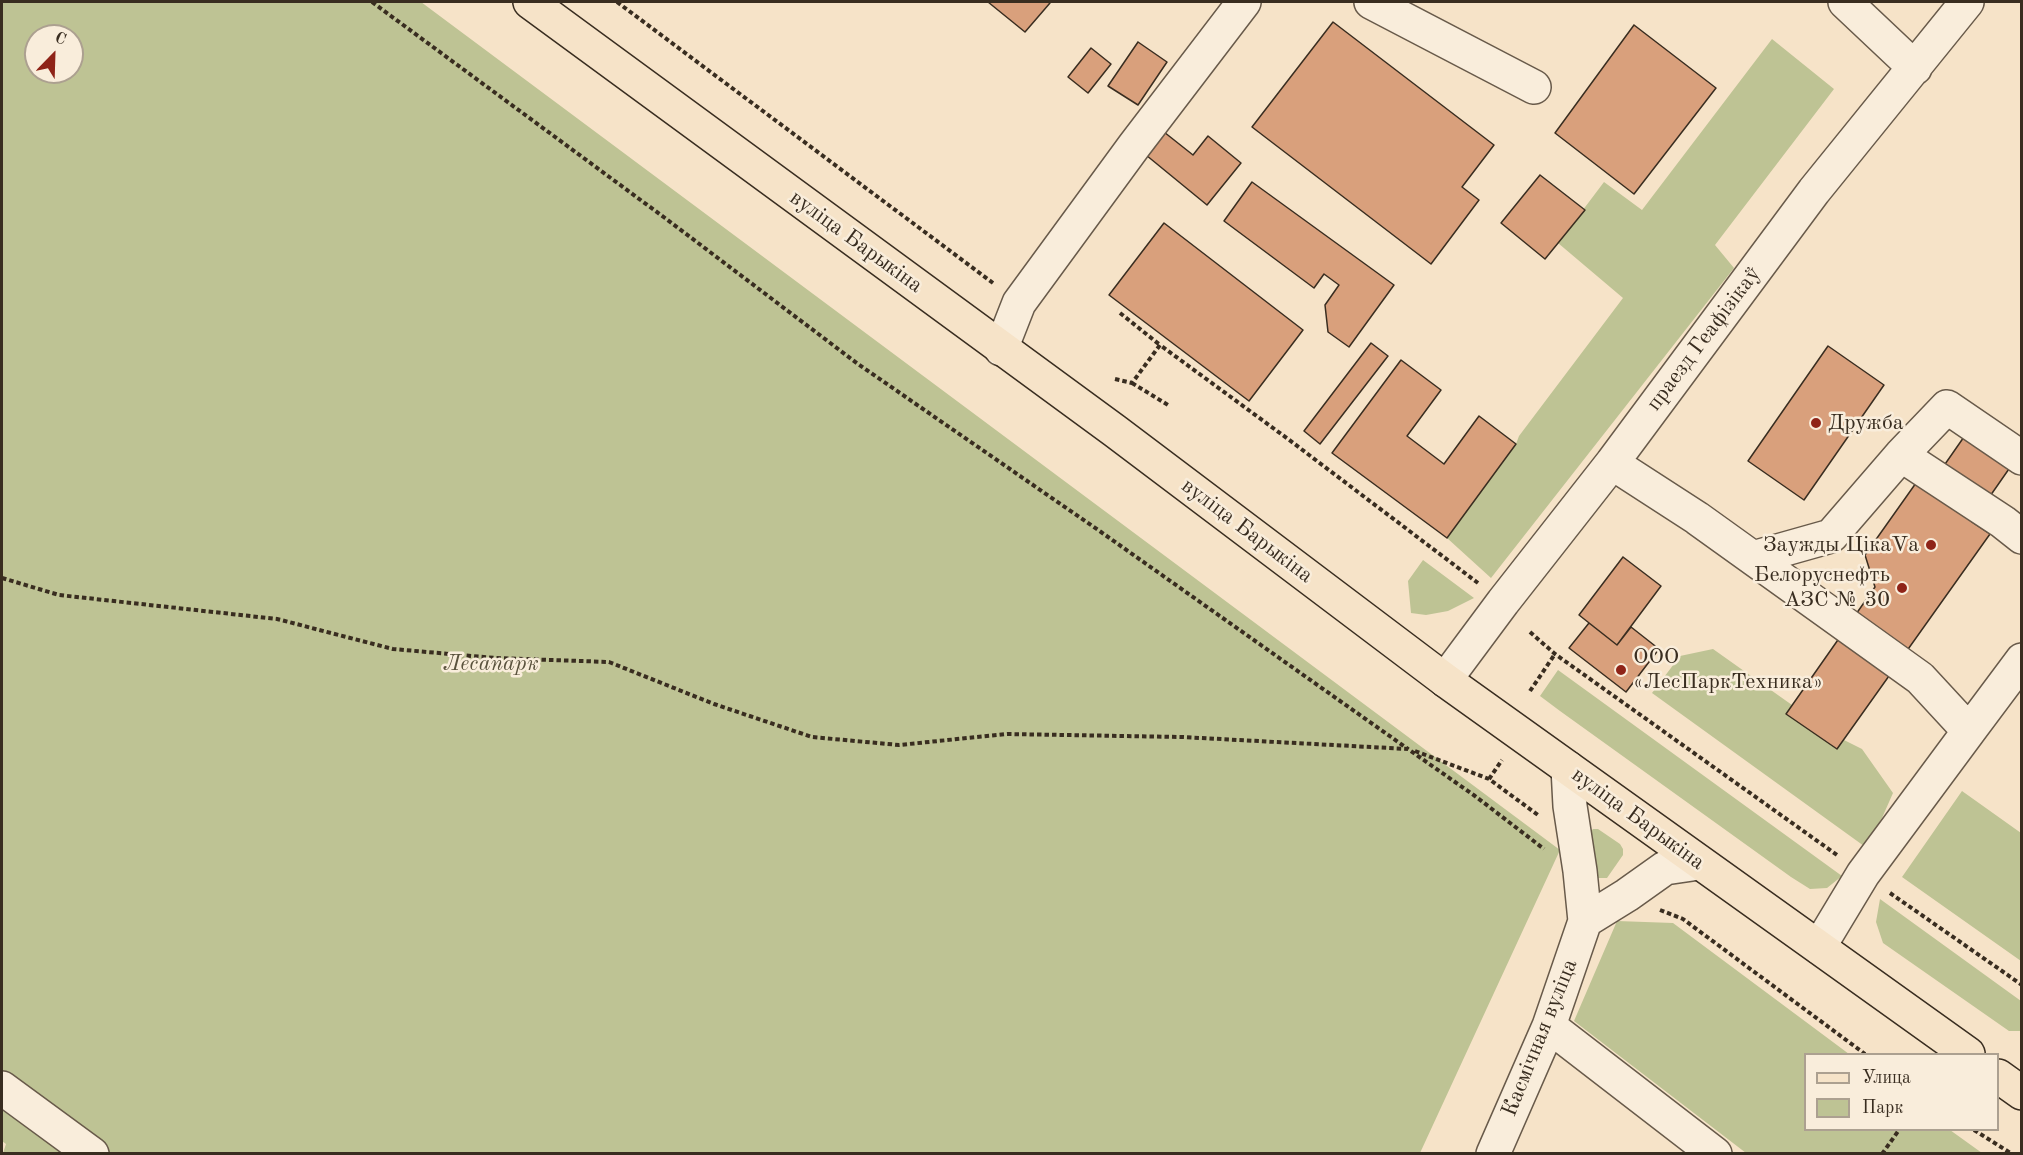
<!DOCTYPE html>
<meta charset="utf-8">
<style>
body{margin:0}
#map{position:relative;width:2023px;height:1155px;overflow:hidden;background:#f6e3c8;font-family:"Old Standard TT",serif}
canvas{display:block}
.frame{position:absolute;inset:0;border:3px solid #392d20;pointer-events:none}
.legend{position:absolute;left:1804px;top:1053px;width:195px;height:78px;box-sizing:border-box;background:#f9eddb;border:2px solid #aca090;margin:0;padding:8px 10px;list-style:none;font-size:18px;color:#392d20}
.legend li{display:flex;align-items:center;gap:12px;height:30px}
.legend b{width:30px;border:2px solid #aca090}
.north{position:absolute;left:24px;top:24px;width:60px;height:60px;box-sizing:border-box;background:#f9eddb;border:2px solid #aca090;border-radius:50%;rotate:23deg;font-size:16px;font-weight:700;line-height:24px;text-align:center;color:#392d20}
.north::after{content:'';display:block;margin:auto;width:21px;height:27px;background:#8f2418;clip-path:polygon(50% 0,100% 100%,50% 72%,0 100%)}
</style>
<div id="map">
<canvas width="2023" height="1155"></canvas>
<div class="frame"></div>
<ul class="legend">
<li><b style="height:8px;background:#f6e3c8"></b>Улица</li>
<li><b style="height:16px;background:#bec394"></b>Парк</li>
</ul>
<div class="north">С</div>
</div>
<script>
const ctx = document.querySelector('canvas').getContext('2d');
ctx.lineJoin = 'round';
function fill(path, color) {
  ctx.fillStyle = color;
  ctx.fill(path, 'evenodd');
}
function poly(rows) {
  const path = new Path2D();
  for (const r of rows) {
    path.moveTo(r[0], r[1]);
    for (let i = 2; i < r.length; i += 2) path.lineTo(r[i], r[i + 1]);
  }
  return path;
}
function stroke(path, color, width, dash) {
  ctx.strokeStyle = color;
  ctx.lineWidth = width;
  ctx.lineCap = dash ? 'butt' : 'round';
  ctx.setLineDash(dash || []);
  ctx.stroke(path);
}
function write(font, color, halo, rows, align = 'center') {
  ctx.font = font + ' "Old Standard TT",serif';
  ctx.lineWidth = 5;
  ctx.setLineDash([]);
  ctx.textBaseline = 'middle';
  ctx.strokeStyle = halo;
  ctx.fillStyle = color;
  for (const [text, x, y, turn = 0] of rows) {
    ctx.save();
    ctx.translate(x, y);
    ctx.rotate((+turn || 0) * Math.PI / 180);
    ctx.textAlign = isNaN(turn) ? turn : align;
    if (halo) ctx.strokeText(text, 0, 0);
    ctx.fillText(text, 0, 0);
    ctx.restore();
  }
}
fill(poly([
 [2,2,421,2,1560,850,1420,1153,3,1153,6,1144,2,1141],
 [36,36,72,36,72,72,36,72],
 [1772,39,1834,89,1715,245,1734,268,1491,578,1447,538,1516,444,1519,436,1623,298,1558,243,1604,182,1642,210],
 [1423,560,1474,598,1448,611,1426,615,1411,613,1408,581],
 [1713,649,1792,705,1786,714,1837,749,1844,740,1862,749,1893,793,1882,818,1864,846,1652,693,1680,656],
 [1558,670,1842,876,1827,888,1810,889,1791,877,1560,711,1540,696],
 [1962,791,2021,833,2021,961,1902,877],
 [1593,829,1598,829,1620,844,1623,849,1623,855,1607,878,1595,878,1588,834],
 [1880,899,2021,1001,2021,1031,2009,1031,1883,943,1876,922],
 [1617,921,1673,923,1849,1054,1806,1054,1806,1130,1950,1130,1982,1153,1746,1153,1574,1021]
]), '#bec394');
const building = poly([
 [988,2,1048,2,1050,3,1025,32,988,2],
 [1333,22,1494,145,1462,187,1479,200,1431,264,1252,127,1333,22],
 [1634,25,1716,88,1634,194,1555,133,1634,25],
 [1138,42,1167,62,1138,105,1108,86,1138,42],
 [1091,48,1111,64,1088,93,1068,77,1091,48],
 [1164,132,1193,155,1208,136,1241,163,1207,205,1146,155,1164,132],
 [1540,175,1585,210,1545,259,1501,223,1540,175],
 [1252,182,1394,285,1349,347,1328,332,1325,305,1339,285,1324,274,1314,288,1224,221,1252,182],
 [1164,223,1303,330,1249,401,1109,295,1164,223],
 [1371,343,1388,356,1320,444,1304,431,1371,343],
 [1828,346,1884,385,1804,500,1748,461,1828,346],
 [1401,360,1441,390,1407,436,1444,464,1479,416,1516,444,1447,538,1332,453,1401,360],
 [1966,434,2011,466,1972,522,1990,534,1837,749,1786,714,1875,587,1865,555,1916,483,1927,490,1966,434],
 [1623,557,1661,586,1617,645,1579,615,1623,557],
 [1589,623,1617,645,1631,627,1659,649,1626,692,1569,648,1589,623]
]);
fill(building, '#d9a07c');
stroke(building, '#392d20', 1.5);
const minor = poly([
 [1371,2,1534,87],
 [1845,2,1915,68],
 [1001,349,1019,303,1134,146,1244,2],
 [1901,455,2003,522,2022,537],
 [1612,463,1697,518,1920,678,1969,731,1863,874,1819,947],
 [1753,558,1831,536,1901,455,1947,407,2022,458],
 [1445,680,1503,602,1612,463,1814,191,1967,2],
 [1969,731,2022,660],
 [1568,768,1570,806,1580,871,1585,921,1627,895,1665,868,1699,863],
 [1549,1026,1715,1154],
 [2,1088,92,1154],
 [1493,1154,1549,1026,1585,921]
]);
const major = poly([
 [530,2,1115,431,1445,680,1968,1054],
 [1998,1076,2022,1093]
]);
stroke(minor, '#685a4a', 36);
stroke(major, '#392d20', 36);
stroke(poly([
 [372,2,665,218,858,364,1101,532,1408,749],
 [617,2,993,283],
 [1120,313,1160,345],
 [1115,379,1132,383,1160,345,1288,439,1478,583],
 [1132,383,1168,405],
 [2,578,59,595,277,619,393,649,495,658,609,662,714,704,812,737,899,745,1007,734,1182,737,1408,749,1475,796,1544,849],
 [1530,632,1555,654,1837,855],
 [1530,691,1555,654],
 [1415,751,1489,779,1538,815],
 [1489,779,1502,760],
 [1890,893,2022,985],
 [1660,910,1683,919,1865,1054],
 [1974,1130,2012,1154],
 [1882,1154,1899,1130]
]), '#392d20', 4, [4.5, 3]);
stroke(minor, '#f9eddb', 33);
stroke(major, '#f6e3c8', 33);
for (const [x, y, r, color] of [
 [1816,423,6,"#8f2418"],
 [1931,545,6,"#8f2418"],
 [1902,588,6,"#8f2418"],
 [1621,670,6,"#8f2418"]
]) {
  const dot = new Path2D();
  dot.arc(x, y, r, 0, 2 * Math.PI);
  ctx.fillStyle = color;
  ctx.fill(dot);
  stroke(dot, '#f9eddb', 2);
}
write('22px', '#392d20', '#f9eddb', [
 ["вуліца Барыкіна",856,242,36],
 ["праезд Геафізікаў",1704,339,-53],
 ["вуліца Барыкіна",1247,531,37],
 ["вуліца Барыкіна",1638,819,36],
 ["Касмічная вуліца",1540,1038,-68]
]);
write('22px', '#392d20', '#f9eddb', [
 ["Дружба",1828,423],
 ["Заужды ЦікаVа",1919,545,"right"],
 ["Белоруснефть",1890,575,"right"],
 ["АЗС № 30",1890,600,"right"],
 ["ООО",1633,657],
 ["«ЛесПаркТехника»",1633,682]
], 'left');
write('italic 22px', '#5a523d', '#f9eddb', [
 ["Лесапарк",491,664]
]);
</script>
